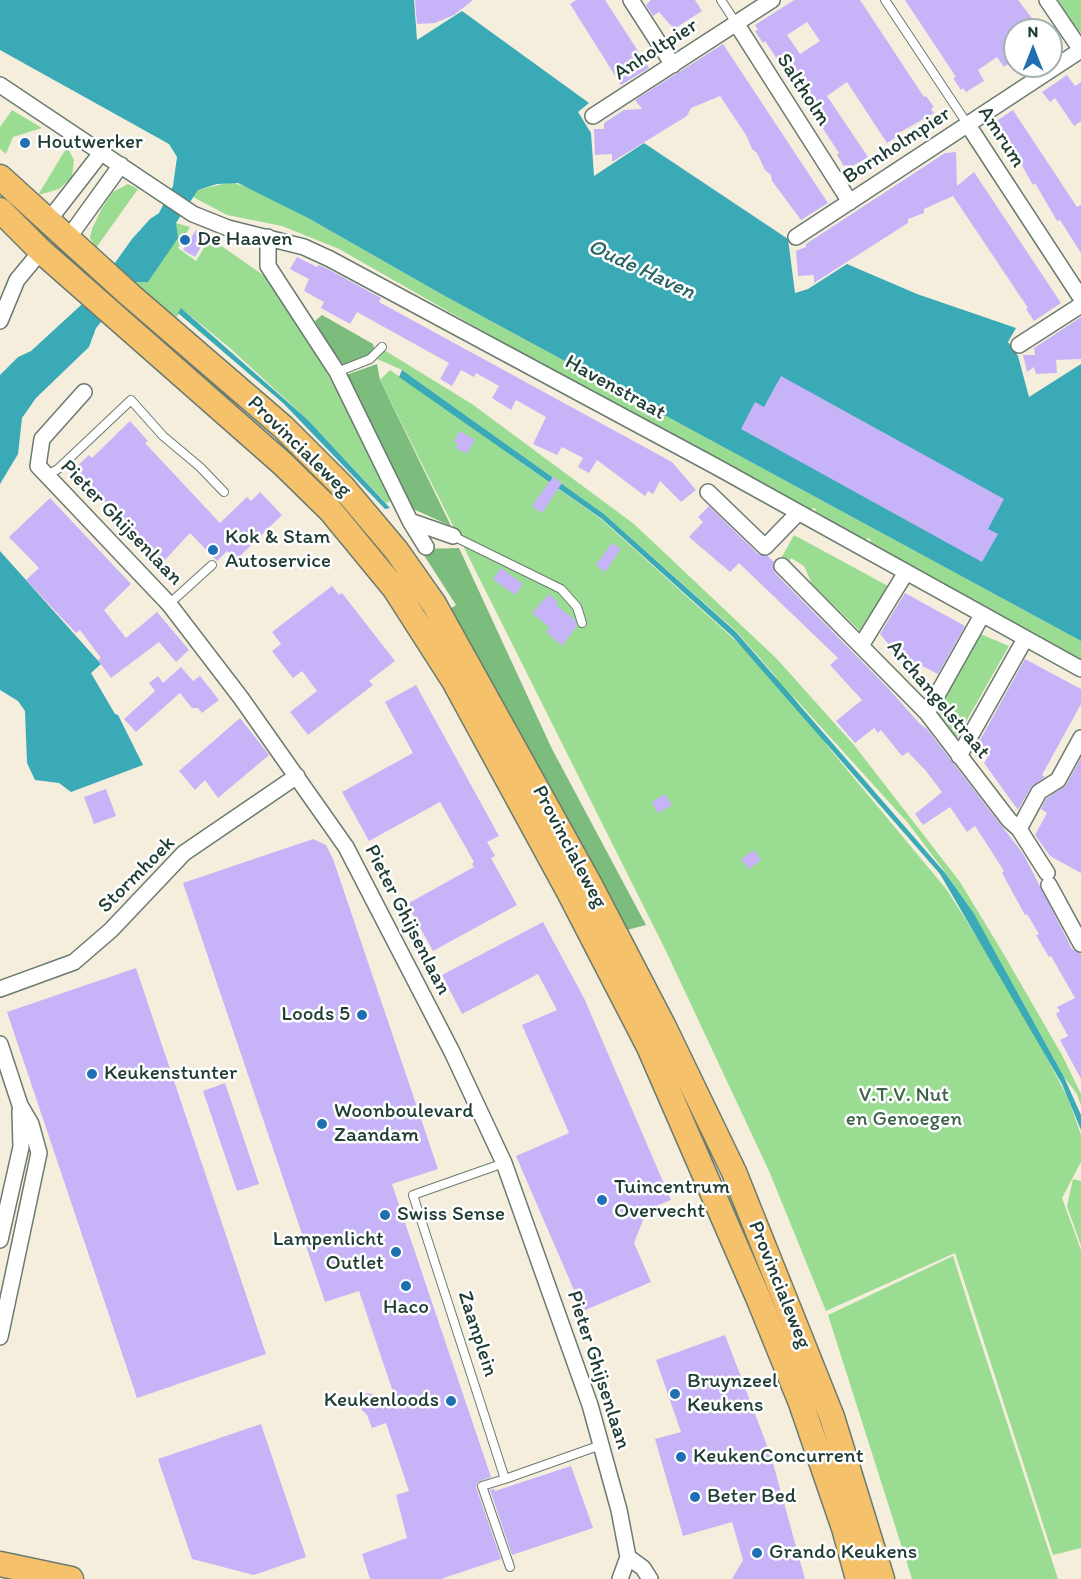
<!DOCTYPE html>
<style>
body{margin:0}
#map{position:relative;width:1081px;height:1579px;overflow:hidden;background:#f6eedd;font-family:Itim,sans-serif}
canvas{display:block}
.north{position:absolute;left:1003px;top:18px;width:60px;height:60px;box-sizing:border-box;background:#fff;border:2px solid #a5b1ae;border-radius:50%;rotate:0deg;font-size:16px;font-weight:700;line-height:24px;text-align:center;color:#1f3d34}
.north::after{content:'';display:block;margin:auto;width:21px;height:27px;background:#1f6fb2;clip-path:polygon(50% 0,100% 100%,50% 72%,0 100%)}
</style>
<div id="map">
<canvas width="1081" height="1579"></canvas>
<div class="north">N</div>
</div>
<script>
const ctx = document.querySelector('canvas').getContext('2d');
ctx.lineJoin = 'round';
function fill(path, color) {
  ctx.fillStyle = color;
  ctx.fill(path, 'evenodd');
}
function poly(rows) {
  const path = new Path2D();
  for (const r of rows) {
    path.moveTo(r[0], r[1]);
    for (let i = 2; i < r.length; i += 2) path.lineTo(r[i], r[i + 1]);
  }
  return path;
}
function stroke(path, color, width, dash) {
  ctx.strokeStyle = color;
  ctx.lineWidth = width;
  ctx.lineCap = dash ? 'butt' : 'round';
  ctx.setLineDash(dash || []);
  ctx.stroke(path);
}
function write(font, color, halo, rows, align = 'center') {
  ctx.font = font + ' Itim,sans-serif';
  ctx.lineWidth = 5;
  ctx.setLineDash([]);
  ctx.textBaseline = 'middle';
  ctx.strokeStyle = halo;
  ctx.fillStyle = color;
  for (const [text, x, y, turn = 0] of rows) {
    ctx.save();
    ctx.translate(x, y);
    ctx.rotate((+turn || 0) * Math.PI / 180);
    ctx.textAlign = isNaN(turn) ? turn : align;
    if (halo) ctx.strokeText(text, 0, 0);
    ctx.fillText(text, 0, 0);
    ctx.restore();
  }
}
fill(poly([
 [1058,0,1081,0,1081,32,1078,30],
 [12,110,42,128,13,137,6,154,0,149,0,127],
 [67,147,74,160,72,177,59,189,38,195],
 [231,182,256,190,308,218,443,295,1081,641,1081,660,869,544,871,540,868,538,864,542,822,519,823,516,815,511,816,509,813,508,810,512,530,358,339,249,282,226,227,215,193,197,198,190],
 [128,184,138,189,96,248,90,238,92,229,102,208,113,192],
 [176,223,190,227,178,248,196,261,210,238,266,277,301,329,350,413,391,501,386,503,308,420,230,348,182,309,176,318,135,282,148,281],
 [384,350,472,404,634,524,777,659,854,745,960,882,1003,953,1062,1055,1081,1094,1081,1106,1077,1094,1064,1077,971,909,945,872,908,823,791,694,829,748,947,890,1014,996,1068,1098,1081,1135,1081,1162,1062,1198,1081,1250,1081,1548,1053,1555,955,1253,826,1311,769,1171,665,949,380,380,390,370,601,519,778,679,736,631,604,514,402,370,375,358],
 [794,535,888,586,860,631,812,584,804,566,791,558,786,567,779,562],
 [978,633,1009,646,955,741,933,711],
 [1073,1179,1081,1181,1081,1246,1067,1206],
 [953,1256,969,1306,1058,1579,912,1579,828,1315]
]), '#9bdc93');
fill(poly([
 [322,315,373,344,375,352,365,359,347,365,339,363,315,321],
 [377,364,380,380,451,526,413,509,346,375],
 [459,548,552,749,646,925,627,930,450,609,456,605,420,549]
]), '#7cbc7d');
fill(poly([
 [0,0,414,0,417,40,462,11,589,103,578,112,591,133,594,176,644,143,788,239,795,293,808,289,847,264,917,294,1016,328,1008,342,1018,356,1029,397,1081,364,1081,641,443,295,308,218,238,183,217,184,198,190,176,223,178,238,148,282,135,282,96,328,89,347,36,398,22,418,18,454,0,484,0,375,18,357,31,351,92,295,132,239,150,219,159,213,173,186,177,157,169,144,0,50],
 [181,308,308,420,390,508,385,509,283,403,178,313],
 [402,370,604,514,736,632,946,874,973,912,1064,1077,1081,1115,1081,1130,1062,1084,940,874,733,637,602,519,399,377],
 [0,551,101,664,91,673,115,714,118,715,143,765,71,792,59,783,35,780,27,763,25,711,18,701,0,690]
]), '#39aab6');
fill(poly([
 [415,0,473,0,454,15,435,23,417,24],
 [576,0,605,0,649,68,621,85,570,4],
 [651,0,695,0,702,11,674,29,659,12,653,16,646,5],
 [794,0,860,0,924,97,926,96,934,107,931,109,934,113,897,134,898,136,887,143,847,82,827,96,868,157,849,168,847,165,844,166,837,155,839,153,789,77,765,41,763,43,755,31,758,30,755,25],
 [807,22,820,41,800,54,787,35],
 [905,0,1018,0,1041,30,1015,30,1015,59,1004,67,997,57,978,70,984,81,966,92,963,88,961,90,953,78,956,77],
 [723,44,828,203,801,220,772,181,771,175,765,170,757,153,752,149,746,135,720,96,691,108,687,116,612,162,612,154,595,155,594,129,604,129,604,123,624,110,642,109,635,100],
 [1067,75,1075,86,1081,82,1081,121,1074,126,1055,98,1050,102,1042,92],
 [1013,110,1077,207,1081,205,1081,253,1060,220,1057,221,1035,183,1033,185,1011,146,1009,148,998,132,1001,130,995,122],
 [956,152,957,186,974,172,1061,303,1034,321,1026,309,1028,308,953,196,924,209,924,213,908,219,908,223,814,283,814,275,798,276,796,251,806,247,806,244,945,153],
 [196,230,207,237,195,257,183,250],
 [297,257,317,267,319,265,326,268,381,298,379,302,672,462,696,490,681,502,660,481,653,494,648,491,645,496,597,460,589,473,578,467,583,458,562,447,557,455,533,444,546,417,516,400,511,410,492,398,499,386,476,373,474,377,461,370,452,386,440,379,449,363,357,312,350,324,321,308,324,302,304,291,309,279,290,269],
 [1081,317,1081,359,1056,360,1057,373,1036,374,1034,367,1027,372,1023,355,1035,355,1034,348],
 [781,376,1004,499,988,529,998,534,982,562,741,429,755,402,764,407],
 [130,421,148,441,145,443,220,523,247,497,251,501,260,492,282,515,236,560,227,551,217,561,190,533,163,562,145,543,143,544,75,468,89,455,92,458],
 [460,431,475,440,466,454,456,448,458,444,454,441],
 [553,477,562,483,542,513,532,506],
 [50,498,131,584,104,610,126,638,157,612,189,650,176,662,159,642,111,678,98,660,101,658,80,630,76,633,26,580,39,568,9,537],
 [709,506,758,554,768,556,774,562,775,573,887,687,920,724,927,729,1024,855,1072,949,1081,954,1081,1079,1060,1040,1068,1036,1056,1014,1060,1011,1057,1007,1075,998,1051,956,1049,957,1036,935,1039,934,1027,914,1025,915,1002,873,1004,871,988,846,975,826,967,832,950,807,923,825,915,814,942,792,926,771,908,752,902,756,881,730,878,733,874,728,855,743,836,721,862,700,830,665,838,658,739,563,730,572,689,537,703,522,698,517],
 [612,543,621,549,605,572,596,565],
 [501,568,523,584,515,595,493,579],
 [332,586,339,595,342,593,395,661,369,681,373,685,308,735,290,712,317,691,302,671,293,678,285,668,272,651,281,644,272,632],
 [905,593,965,626,938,674,914,662,910,670,880,634],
 [549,594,558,602,556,605,575,620,577,626,562,646,546,632,550,628,532,613],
 [1025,659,1081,689,1081,704,1042,775,1045,777,1031,787,1018,810,984,763,988,757,975,749],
 [181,667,193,681,200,676,219,700,202,713,198,708,192,708,180,693,136,732,124,719,155,691,149,683,158,676,163,683],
 [416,685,499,836,487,842,495,856,491,858,517,905,433,951,407,904,474,867,472,864,474,862,440,802,369,841,342,792,413,753,385,702],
 [240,718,269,755,218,798,205,780,195,790,179,771],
 [1081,758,1081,873,1050,856,1035,835,1047,813,1041,809,1046,799,1066,785],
 [106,789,116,816,94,824,84,797],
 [665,794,672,805,658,813,652,802],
 [313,839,326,845,333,859,438,1169,392,1184,491,1477,478,1482,476,1487,501,1559,441,1579,370,1579,362,1554,407,1538,396,1495,409,1491,386,1423,372,1428,367,1415,358,1406,359,1401,366,1393,372,1394,399,1410,359,1291,325,1302,183,883],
 [754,850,761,860,749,869,741,859],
 [543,922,584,998,671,1200,647,1210,634,1243,651,1282,583,1311,516,1156,569,1133,522,1025,557,1010,538,974,462,1014,442,975],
 [136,968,266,1354,137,1398,7,1012],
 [225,1083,259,1184,237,1191,203,1091],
 [725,1335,771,1456,805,1579,732,1579,743,1560,732,1522,683,1536,655,1439,681,1432,656,1360],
 [261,1424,306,1557,254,1575,192,1559,158,1459],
 [571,1466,593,1528,512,1555,490,1490,494,1489,495,1491]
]), '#c7b4f8');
const service = poly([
 [721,0,736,23],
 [885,0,968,125],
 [337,372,370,359,382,347],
 [47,475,58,469,131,400,163,436,200,467,224,492],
 [453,536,561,589,577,607,582,623],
 [169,604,212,565],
 [504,1163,413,1195,505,1479,601,1445],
 [505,1479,482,1486,510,1567]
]);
const minor = poly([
 [631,0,673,65],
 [1047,0,1081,50],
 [736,23,850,202],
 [0,85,193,214,228,228,304,247,330,259,715,466,1081,669],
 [593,116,772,0],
 [968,125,1081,298],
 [49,220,101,153],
 [69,237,121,165],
 [268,237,268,266,337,372,410,521,453,536],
 [796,237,1081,50],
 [0,321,17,280,41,251],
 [1019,345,1081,305],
 [84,392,42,439,38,466,169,604,241,698,346,847,452,1052,504,1163,590,1405,619,1510,628,1557,643,1568,650,1579],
 [708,492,765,547,798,513],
 [410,521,426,547],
 [782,566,927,713,1009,820,1019,829,1047,873],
 [862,644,905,574],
 [927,713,981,617],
 [959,756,1025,639],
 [1019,829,1039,792,1058,780,1081,738],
 [1049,885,1081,944],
 [0,989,74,962,111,930,184,853,297,776],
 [0,1044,20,1105,31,1124,39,1153,0,1337],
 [0,1240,21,1147,20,1111],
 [620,1579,628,1557]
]);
const primary = poly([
 [0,177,131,296,283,427,342,486,396,550,434,604,589,883,664,1027,734,1172,832,1417,882,1579],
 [0,210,41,251,283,464,330,510,395,589,454,681,569,892,649,1047,757,1295,801,1403,844,1528,858,1579],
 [0,1564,71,1579]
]);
stroke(service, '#6a7b6f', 10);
stroke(minor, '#6a7b6f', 18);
stroke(primary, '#6a7b6f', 27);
stroke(service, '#fff', 8);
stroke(minor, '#fff', 15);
stroke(primary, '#f5c16b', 24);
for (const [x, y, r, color] of [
 [25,143,6,"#1f6fb2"],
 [185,240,6,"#1f6fb2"],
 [213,550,6,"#1f6fb2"],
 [362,1015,6,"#1f6fb2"],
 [92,1074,6,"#1f6fb2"],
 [322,1124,6,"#1f6fb2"],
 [602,1200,6,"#1f6fb2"],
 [385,1215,6,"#1f6fb2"],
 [396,1252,6,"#1f6fb2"],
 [406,1286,6,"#1f6fb2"],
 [675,1394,6,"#1f6fb2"],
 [451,1401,6,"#1f6fb2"],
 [681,1457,6,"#1f6fb2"],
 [695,1497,6,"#1f6fb2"],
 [757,1553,6,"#1f6fb2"]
]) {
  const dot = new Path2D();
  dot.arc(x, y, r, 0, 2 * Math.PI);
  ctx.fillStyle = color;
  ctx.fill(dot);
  stroke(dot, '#fff', 2);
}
write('21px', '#1f3d34', '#fff', [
 ["Anholtpier",656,50,-33],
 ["Saltholm",803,90,57],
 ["Amrum",1001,137,57],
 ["Bornholmpier",897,146,-33],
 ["Havenstraat",615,388,29],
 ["Provincialeweg",299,447,44],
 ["Pieter Ghijsenlaan",121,523,46],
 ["Archangelstraat",938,700,50],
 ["Provincialeweg",569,847,62],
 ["Stormhoek",137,875,-45],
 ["Pieter Ghijsenlaan",407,920,63],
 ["Provincialeweg",779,1285,68],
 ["Zaanplein",477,1334,72],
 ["Pieter Ghijsenlaan",598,1370,72]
]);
write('21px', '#1f3d34', '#fff', [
 ["Houtwerker",37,143],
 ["De Haaven",197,240],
 ["Kok & Stam",225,538],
 ["Autoservice",225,562],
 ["Loods 5",350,1015,"right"],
 ["Keukenstunter",104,1074],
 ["Woonboulevard",334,1112],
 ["Zaandam",334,1136],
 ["Tuincentrum",614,1188],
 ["Overvecht",614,1212],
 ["Swiss Sense",397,1215],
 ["Lampenlicht",384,1240,"right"],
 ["Outlet",384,1264,"right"],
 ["Haco",406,1308,"center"],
 ["Bruynzeel",687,1382],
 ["Keukens",687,1406],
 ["Keukenloods",439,1401,"right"],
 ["KeukenConcurrent",693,1457],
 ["Beter Bed",707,1497],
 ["Grando Keukens",769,1553]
], 'left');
write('21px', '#3e654c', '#fff', [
 ["V.T.V. Nut",904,1096],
 ["en Genoegen",904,1120]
]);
write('italic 22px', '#286362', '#fff', [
 ["Oude Haven",641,270,25]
]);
</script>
